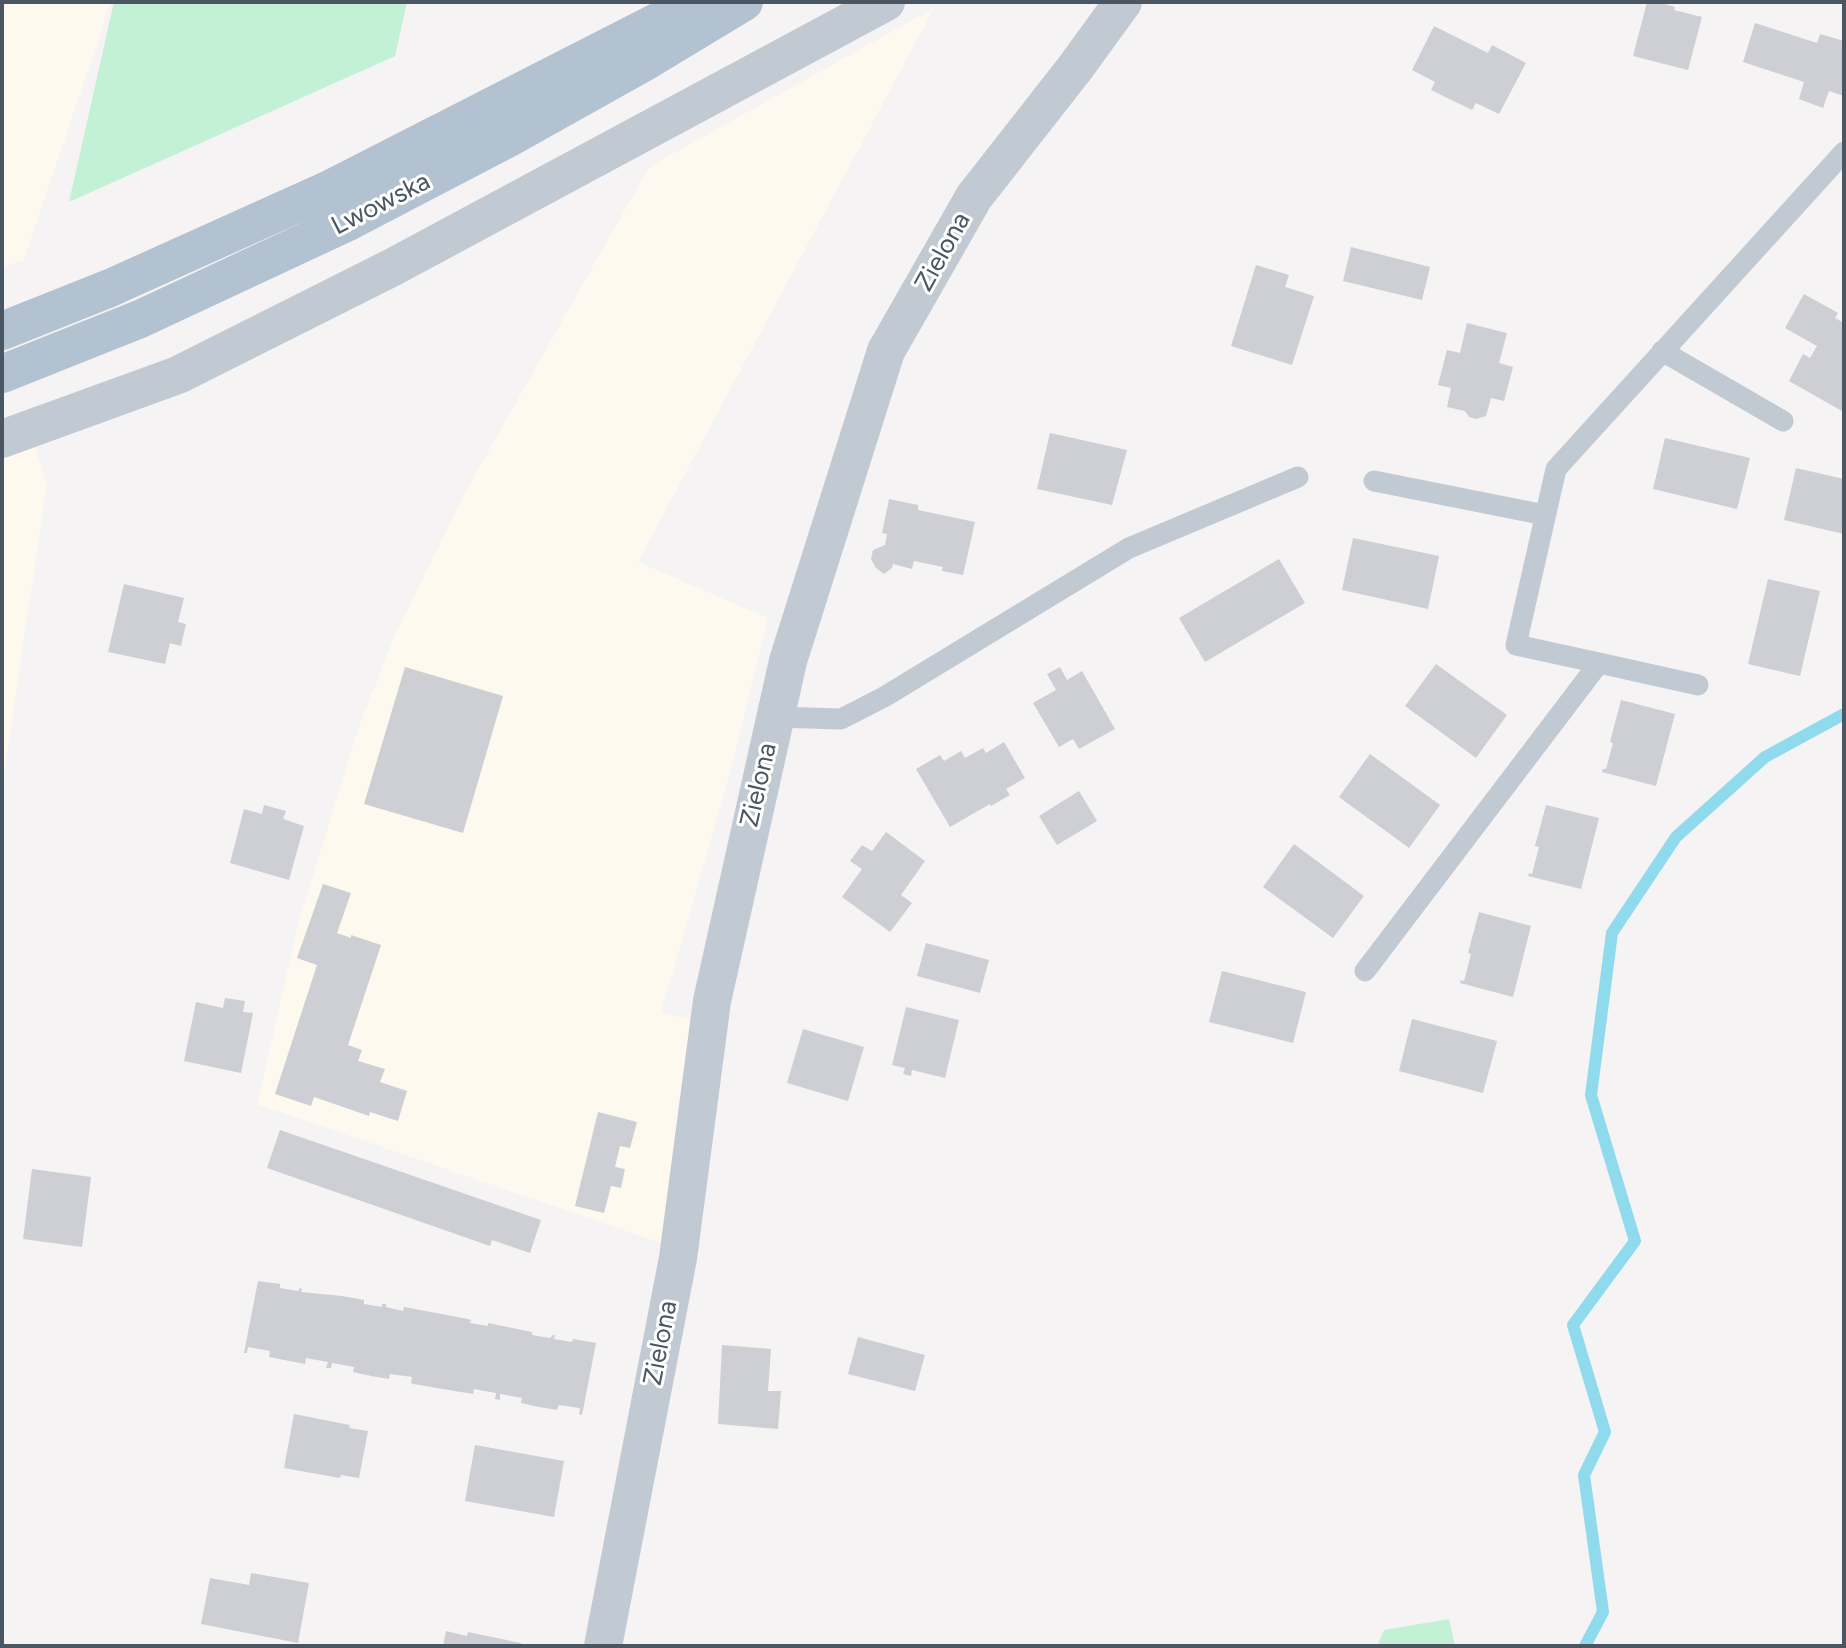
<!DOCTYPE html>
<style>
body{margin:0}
#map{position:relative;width:1846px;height:1648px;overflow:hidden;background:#f5f3f3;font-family:Figtree,sans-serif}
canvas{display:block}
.frame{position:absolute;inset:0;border:4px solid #4a5661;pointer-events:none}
</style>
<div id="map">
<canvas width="1846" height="1648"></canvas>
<div class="frame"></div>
</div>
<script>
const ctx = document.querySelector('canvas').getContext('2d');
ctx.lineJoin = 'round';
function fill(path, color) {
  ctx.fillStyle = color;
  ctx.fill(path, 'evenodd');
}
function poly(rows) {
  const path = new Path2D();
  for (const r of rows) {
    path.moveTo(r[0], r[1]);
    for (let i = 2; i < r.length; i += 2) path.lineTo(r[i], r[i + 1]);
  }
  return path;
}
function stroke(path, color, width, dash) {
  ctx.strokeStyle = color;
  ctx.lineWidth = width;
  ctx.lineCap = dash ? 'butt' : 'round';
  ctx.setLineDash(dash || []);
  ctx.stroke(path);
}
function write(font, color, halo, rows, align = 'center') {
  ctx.font = font + ' Figtree,sans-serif';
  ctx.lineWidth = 6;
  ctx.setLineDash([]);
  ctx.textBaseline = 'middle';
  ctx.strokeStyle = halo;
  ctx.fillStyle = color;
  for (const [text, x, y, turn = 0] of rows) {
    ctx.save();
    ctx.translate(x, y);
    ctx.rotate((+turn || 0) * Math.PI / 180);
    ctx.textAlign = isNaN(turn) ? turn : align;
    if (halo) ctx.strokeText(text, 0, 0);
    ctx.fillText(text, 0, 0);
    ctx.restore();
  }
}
fill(poly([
 [2,2,111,2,24,260,2,267],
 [934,8,638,562,768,618,732,766,661,1013,693,1020,664,1244,257,1104,299,921,357,732,394,637,466,491,649,167],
 [33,441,47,483,2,789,2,452]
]), '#fdf9ef');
fill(poly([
 [114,2,407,2,395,56,69,202],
 [1449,1619,1455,1646,1377,1646,1384,1630]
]), '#c3f1d5');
stroke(poly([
 [1585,1646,1603,1612,1584,1475,1605,1432,1573,1325,1635,1241,1591,1095,1612,933,1676,837,1765,757,1844,714]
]), '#90daee', 12);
fill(poly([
 [1647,2,1658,2,1675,7,1674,10,1702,17,1688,70,1633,56],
 [1755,23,1817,43,1820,34,1844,41,1842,57,1844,58,1844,96,1829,91,1823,108,1799,99,1804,82,1743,62],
 [1434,26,1488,53,1492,45,1526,63,1499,114,1476,103,1472,110,1431,90,1435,82,1412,70],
 [1351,247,1430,267,1422,300,1343,281],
 [1256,265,1289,275,1285,287,1314,296,1292,365,1231,346],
 [1804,294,1838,313,1835,318,1844,323,1844,407,1842,411,1789,381,1803,354,1810,358,1817,346,1785,328],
 [1467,323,1507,333,1499,363,1513,367,1504,401,1491,398,1486,416,1476,419,1469,417,1465,411,1447,407,1451,388,1438,385,1447,350,1460,353],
 [1050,433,1127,450,1112,505,1037,489],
 [1665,438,1750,458,1737,509,1653,489],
 [1796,468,1844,479,1844,534,1784,520],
 [889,499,918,505,918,510,975,522,963,575,942,571,943,567,914,561,912,569,893,564,892,568,884,574,876,568,871,559,873,550,885,545,887,534,882,533],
 [1353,538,1439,556,1428,609,1342,590],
 [1279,559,1305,603,1205,662,1179,618],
 [1768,579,1820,591,1800,676,1748,664],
 [124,584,184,598,178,622,186,624,181,646,170,643,165,664,108,652],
 [1436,664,1507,715,1476,758,1405,706],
 [405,667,503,696,463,833,364,804],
 [1060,667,1067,680,1082,671,1115,729,1079,749,1073,739,1059,747,1033,703,1056,690,1047,674],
 [1621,700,1675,714,1656,786,1602,772,1603,769,1606,769,1613,743,1610,742],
 [1004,742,1025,778,1006,789,1010,795,991,806,990,804,950,827,916,769,940,755,944,761,961,751,965,758,983,748,986,753],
 [1370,754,1440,805,1409,848,1339,797],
 [1079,791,1097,821,1057,845,1039,816],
 [264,805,286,811,283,819,304,826,289,880,230,863,244,809,262,814],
 [1546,805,1599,818,1581,889,1528,876,1529,873,1532,874,1539,847,1535,846],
 [886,832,925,861,901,895,912,903,890,932,842,897,862,869,850,861,862,845,872,851],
 [1294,844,1364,896,1333,938,1263,887],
 [323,884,351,893,337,933,351,938,351,935,381,945,348,1045,362,1050,358,1061,385,1069,380,1082,407,1091,398,1121,370,1112,369,1116,314,1097,311,1106,275,1094,317,965,297,958],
 [1479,912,1531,926,1513,997,1460,983,1461,980,1464,981,1471,954,1468,953],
 [926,943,989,960,980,993,917,976],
 [1222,971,1306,992,1293,1043,1209,1022],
 [225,998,245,1001,243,1012,253,1013,241,1073,184,1061,196,1002,223,1008],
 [906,1007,959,1020,945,1078,912,1070,911,1076,903,1074,905,1068,892,1065],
 [1412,1019,1497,1041,1483,1093,1399,1071],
 [803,1029,864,1047,848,1101,787,1083],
 [598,1112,637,1122,630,1148,620,1146,615,1167,625,1169,621,1188,611,1186,604,1213,575,1206],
 [280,1130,541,1220,530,1253,492,1240,490,1246,267,1168],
 [32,1169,91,1177,82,1247,23,1239],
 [258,1281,280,1284,280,1288,298,1291,300,1288,302,1289,301,1292,342,1296,364,1300,364,1304,382,1307,382,1304,386,1304,386,1307,403,1311,404,1307,468,1319,471,1320,470,1323,488,1326,488,1323,532,1332,532,1335,550,1338,553,1335,555,1335,554,1339,572,1342,573,1339,596,1343,582,1415,579,1414,580,1408,559,1405,557,1410,539,1407,521,1403,522,1398,500,1394,500,1400,495,1399,496,1393,474,1389,473,1394,413,1384,411,1383,412,1377,390,1374,389,1379,371,1376,353,1372,354,1367,332,1363,331,1368,326,1368,328,1362,306,1358,305,1364,269,1357,270,1351,248,1347,247,1353,244,1353],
 [858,1337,925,1355,915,1391,848,1374],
 [722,1345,771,1349,768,1391,781,1391,778,1429,718,1424],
 [294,1414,350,1425,349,1428,368,1431,359,1478,341,1475,340,1478,284,1468],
 [475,1445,564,1461,554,1517,465,1501],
 [251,1573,309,1583,298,1643,201,1624,210,1578,249,1585],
 [446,1631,467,1636,468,1632,521,1643,520,1646,443,1646]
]), '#cdcfd5');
stroke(poly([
 [1662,351,1783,421],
 [1374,481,1545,515],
 [1599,663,1698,685],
 [775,717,841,719,884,697,1129,548,1298,477],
 [1365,971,1599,663,1516,645,1556,469,1844,152]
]), '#c1cad2', 21);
stroke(poly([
 [2,439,178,375,393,267,886,2],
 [603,1646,678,1258,712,1001,788,661,886,351,974,197,1075,68,1123,2]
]), '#c1cad2', 38);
stroke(poly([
 [2,331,110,288,332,188,696,2],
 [2,374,140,319,350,221,509,138,643,63,744,2]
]), '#b3c2d1', 38);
write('26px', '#4a5661', '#fff', [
 ["Lwowska",381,204,-27],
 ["Zielona",943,252,-61],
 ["Zielona",759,785,-77],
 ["Zielona",661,1343,-79]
]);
</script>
